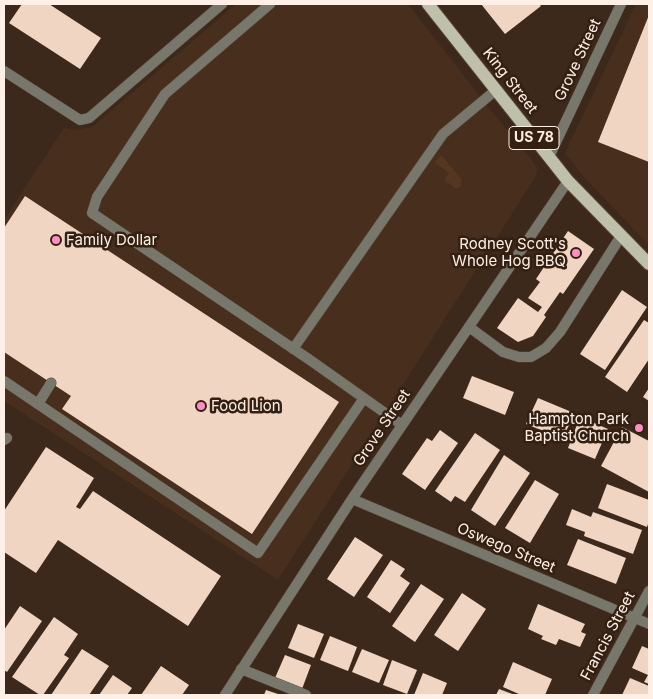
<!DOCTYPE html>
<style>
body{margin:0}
#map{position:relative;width:653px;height:699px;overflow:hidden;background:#3d291b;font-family:Inter,sans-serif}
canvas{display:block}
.frame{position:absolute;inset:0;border:5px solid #fef0e7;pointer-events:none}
</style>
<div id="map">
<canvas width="653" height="699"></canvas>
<div class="frame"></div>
</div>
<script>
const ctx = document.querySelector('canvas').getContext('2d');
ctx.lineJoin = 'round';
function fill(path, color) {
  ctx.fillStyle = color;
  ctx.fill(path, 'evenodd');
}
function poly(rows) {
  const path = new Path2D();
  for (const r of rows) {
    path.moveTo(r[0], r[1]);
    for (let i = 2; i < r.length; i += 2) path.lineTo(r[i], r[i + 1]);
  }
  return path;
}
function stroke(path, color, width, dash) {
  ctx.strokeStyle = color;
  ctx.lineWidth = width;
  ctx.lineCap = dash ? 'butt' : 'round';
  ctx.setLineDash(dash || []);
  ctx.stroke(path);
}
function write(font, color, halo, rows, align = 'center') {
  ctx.font = font + ' Inter,sans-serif';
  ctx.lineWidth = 5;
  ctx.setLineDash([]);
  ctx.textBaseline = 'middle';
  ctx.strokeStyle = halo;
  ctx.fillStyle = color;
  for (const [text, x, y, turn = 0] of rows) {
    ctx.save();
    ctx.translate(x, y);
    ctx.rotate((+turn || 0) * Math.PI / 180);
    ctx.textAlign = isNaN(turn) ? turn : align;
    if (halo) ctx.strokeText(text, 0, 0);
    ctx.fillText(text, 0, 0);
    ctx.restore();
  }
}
fill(poly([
 [236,4,408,4,492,112,532,160,537,169,536,176,278,580,4,401,4,220,64,128,77,130,92,127],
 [636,4,649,4,649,245,584,177,565,153]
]), '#482e1c');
fill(poly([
 [440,156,443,157,462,180,461,186,458,188,455,188,444,180,449,173,436,164,435,161]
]), '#553620');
fill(poly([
 [22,4,49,4,101,38,80,69,9,23],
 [481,4,539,4,541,6,505,34],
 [649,15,649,162,598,142],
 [25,196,339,402,252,534,62,409,71,396,4,352,4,228],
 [568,231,594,249,563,294,560,292,544,315,546,317,533,336,518,342,497,328,518,298,538,312,542,307,528,298,540,282,536,279],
 [622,290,647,307,605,370,580,354],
 [644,320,649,323,649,359,627,392,605,377],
 [472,376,514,392,505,415,463,398],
 [649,388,649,401,643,397],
 [538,398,574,413,563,439,526,424],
 [580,417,608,429,595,459,568,448],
 [622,427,649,441,649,492,601,466],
 [440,430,458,443,425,490,402,474,427,438,432,441],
 [475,433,500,450,465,502,455,496,451,502,435,491],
 [46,447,94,478,76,507,80,509,93,491,221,576,188,626,58,540,36,573,4,552,4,511],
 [504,455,530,473,495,526,471,510],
 [535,480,559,494,530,543,505,528],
 [607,484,649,500,649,521,647,527,598,508],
 [572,509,591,517,593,512,642,530,633,554,584,536,585,532,566,525],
 [355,537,383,555,354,597,327,579],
 [578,539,626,558,616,584,567,565],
 [391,560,405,569,400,576,410,583,390,613,367,597],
 [421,584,444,599,415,642,392,626],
 [462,593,486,609,458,651,434,635],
 [538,604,585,624,581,632,586,634,580,647,559,639,556,645,541,639,543,636,528,629],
 [20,606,42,621,7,672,4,670,4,630],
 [54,617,78,634,64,655,69,658,43,695,40,695,12,677],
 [298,624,324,634,314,658,288,648],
 [330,636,357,647,348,671,320,660],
 [642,646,649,649,649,684,644,682,648,675,632,668],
 [82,649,109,666,89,695,51,695],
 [362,649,389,660,379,683,352,672],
 [285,655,311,665,302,689,275,678],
 [392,660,417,670,407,694,383,685],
 [513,662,552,679,545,695,521,695,503,687],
 [161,666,189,685,182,695,141,695],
 [423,673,447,683,442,695,414,695],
 [113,675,132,688,127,695,99,695],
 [630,678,649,686,649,695,622,695],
 [499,689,515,695,496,695],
 [266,690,281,695,264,695]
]), '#f0d5c3');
const service = poly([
 [270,4,165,94,97,197,92,213,310,360,402,425],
 [469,327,503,352,519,357,531,357,546,348,560,332,621,236],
 [293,349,443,134,496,90],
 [4,381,258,553,364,398],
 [38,404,51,383],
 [4,440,7,438],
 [241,669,306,695]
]);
const minor = poly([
 [4,71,80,120,89,118,222,4],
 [549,157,621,4],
 [352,499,649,624],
 [225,695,352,499,568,181],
 [593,695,649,591]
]);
const primary = poly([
 [428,4,568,181,649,264]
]);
stroke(service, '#584538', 11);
stroke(minor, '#584538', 11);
stroke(primary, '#584538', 14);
stroke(service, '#77776c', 10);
stroke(minor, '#77776c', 10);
stroke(primary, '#bfc0a9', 12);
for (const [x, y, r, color] of [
 [56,240,5,"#fc8fc1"],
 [576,253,5,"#fc8fc1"],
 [201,406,5,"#fc8fc1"],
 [639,428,5,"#fc8fc1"]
]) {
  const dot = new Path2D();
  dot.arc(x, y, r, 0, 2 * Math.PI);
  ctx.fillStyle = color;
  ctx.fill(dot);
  stroke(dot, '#332012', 2);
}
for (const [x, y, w] of [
 [534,138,50]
]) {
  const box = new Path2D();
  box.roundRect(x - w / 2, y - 11.5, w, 23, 4);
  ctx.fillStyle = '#332012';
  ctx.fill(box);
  stroke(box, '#fef0e7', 1);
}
write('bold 14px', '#fef0e7', null, [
 ["US 78",534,138]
]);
write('15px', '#fef0e7', '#332012', [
 ["Grove Street",578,60,-65],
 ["King Street",510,81,52],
 ["Grove Street",382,428,-56],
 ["Oswego Street",506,548,23],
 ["Francis Street",608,636,-62]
]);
write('15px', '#fef0e7', '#332012', [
 ["Family Dollar",66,240],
 ["Rodney Scott's",566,244,"right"],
 ["Whole Hog BBQ",566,261,"right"],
 ["Food Lion",211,406],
 ["Hampton Park",629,419,"right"],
 ["Baptist Church",629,436,"right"]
], 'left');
</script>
